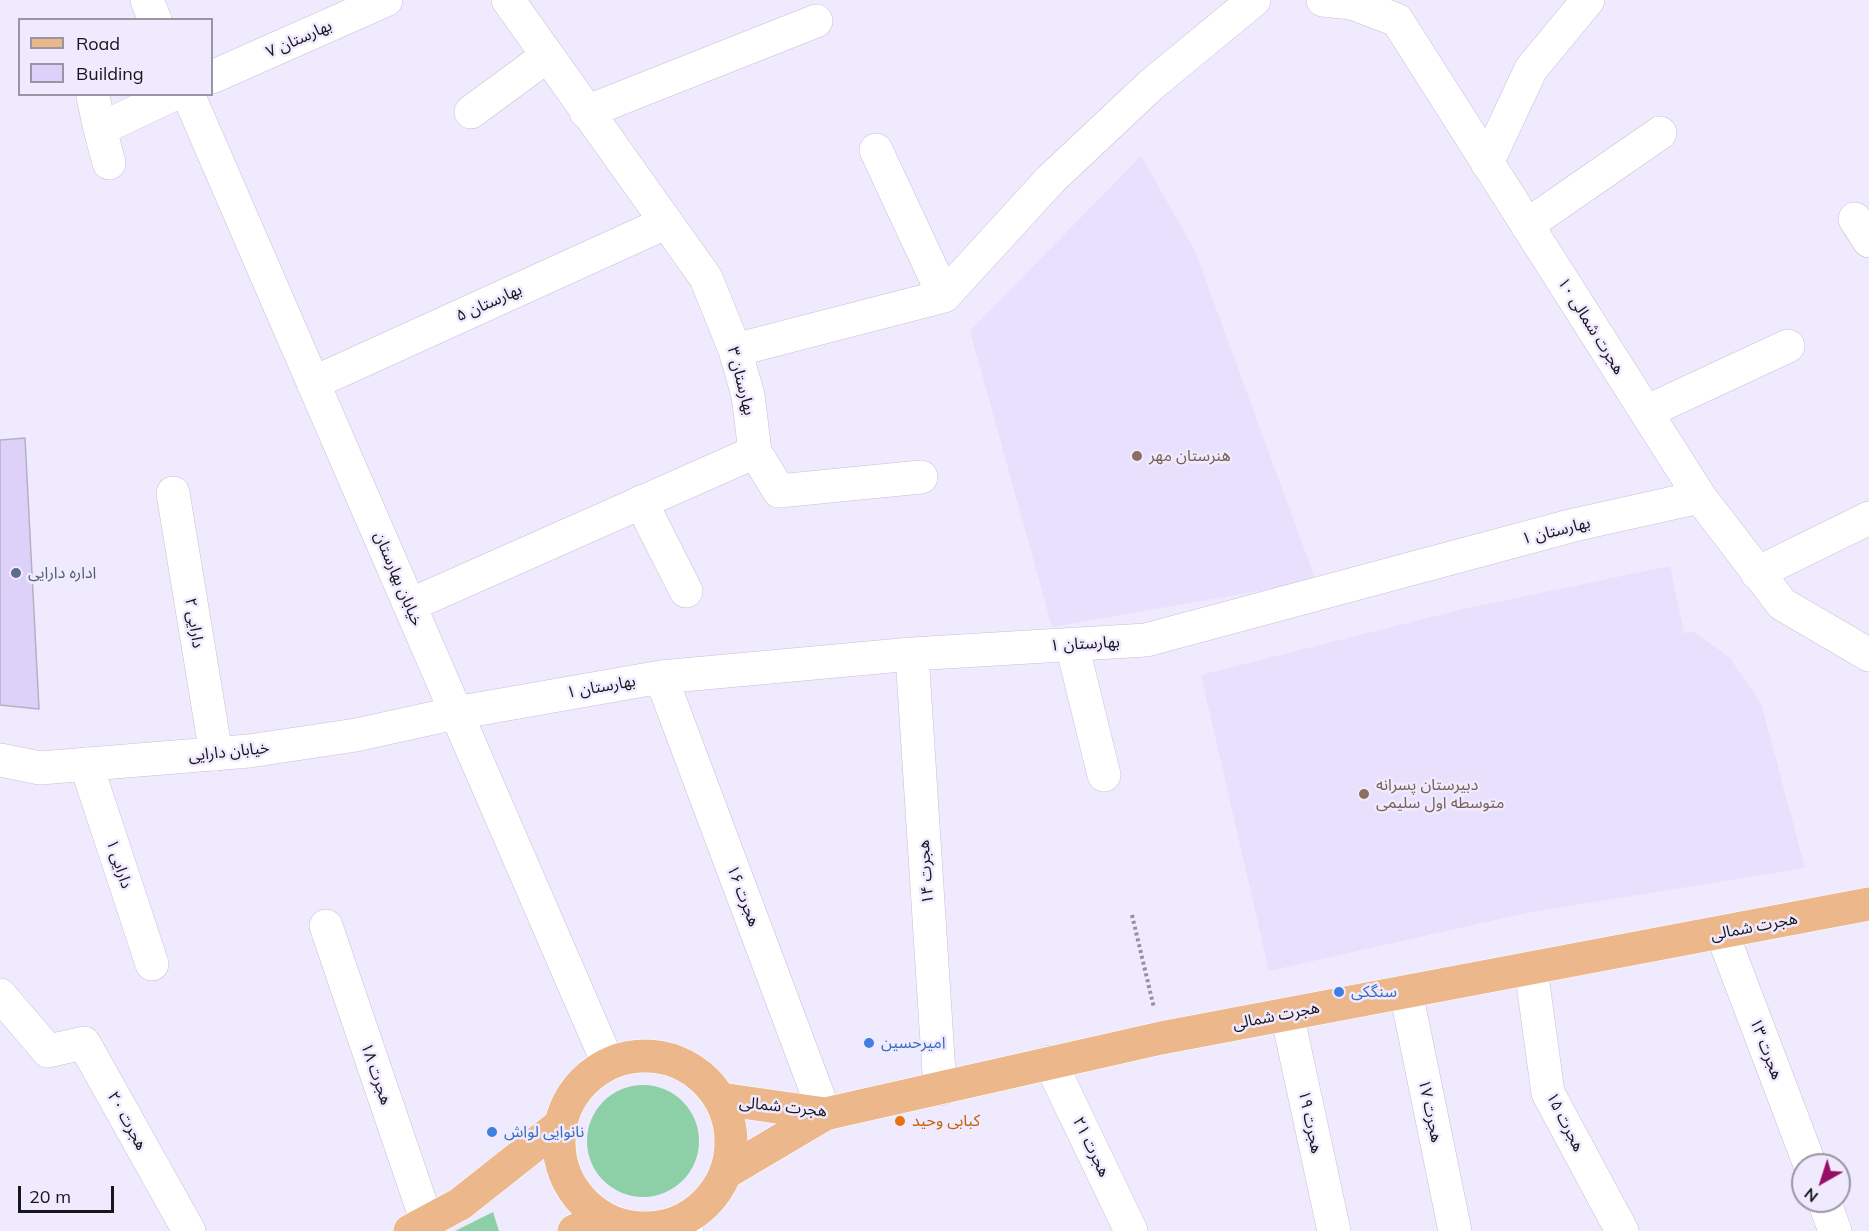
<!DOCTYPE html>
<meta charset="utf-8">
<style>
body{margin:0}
#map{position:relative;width:1869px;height:1231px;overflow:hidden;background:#f0eafe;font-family:Mulish,sans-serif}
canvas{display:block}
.legend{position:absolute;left:18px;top:18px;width:195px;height:78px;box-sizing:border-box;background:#f0eafe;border:2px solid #9a95a4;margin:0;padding:8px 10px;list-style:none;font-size:18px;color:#18161d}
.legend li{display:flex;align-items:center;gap:12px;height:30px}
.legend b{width:30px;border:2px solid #9a95a4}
.north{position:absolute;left:1791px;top:1153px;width:60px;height:60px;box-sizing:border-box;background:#f0eafe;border:2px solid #9a95a4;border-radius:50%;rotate:219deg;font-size:16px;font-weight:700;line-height:24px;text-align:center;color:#18161d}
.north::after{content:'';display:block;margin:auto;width:21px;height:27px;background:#980e62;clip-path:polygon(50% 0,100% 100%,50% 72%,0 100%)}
.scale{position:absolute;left:18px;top:1186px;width:96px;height:27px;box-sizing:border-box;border:3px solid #18161d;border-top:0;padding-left:8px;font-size:18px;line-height:21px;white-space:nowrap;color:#18161d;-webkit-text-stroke:4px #f0eafe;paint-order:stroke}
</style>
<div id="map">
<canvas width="1869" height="1231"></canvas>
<ul class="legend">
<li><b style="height:8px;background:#ecb78b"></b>Road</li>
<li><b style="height:16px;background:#ddd1f9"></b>Building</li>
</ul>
<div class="north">N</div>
<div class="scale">20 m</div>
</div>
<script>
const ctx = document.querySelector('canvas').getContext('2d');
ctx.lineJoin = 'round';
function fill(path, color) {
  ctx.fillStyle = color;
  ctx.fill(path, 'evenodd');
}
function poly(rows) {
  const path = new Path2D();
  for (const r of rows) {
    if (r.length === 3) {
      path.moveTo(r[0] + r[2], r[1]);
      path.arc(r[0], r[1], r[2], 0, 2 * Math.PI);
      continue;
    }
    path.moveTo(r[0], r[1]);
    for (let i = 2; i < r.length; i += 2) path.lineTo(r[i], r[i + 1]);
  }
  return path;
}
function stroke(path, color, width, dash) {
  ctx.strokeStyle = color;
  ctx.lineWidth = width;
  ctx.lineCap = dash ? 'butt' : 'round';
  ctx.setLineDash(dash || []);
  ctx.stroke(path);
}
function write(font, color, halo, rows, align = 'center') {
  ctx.font = font + ' Mulish,"Noto Sans Arabic",sans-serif';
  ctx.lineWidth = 5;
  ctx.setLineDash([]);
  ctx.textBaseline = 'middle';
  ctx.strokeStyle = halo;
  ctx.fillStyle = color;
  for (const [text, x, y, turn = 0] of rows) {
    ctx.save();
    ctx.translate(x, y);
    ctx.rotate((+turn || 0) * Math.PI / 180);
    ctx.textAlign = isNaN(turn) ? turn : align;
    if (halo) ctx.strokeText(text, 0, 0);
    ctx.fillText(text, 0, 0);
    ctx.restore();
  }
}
fill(poly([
 [1141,156,1195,251,1316,581,1052,627,970,331],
 [1670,566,1684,633,1694,632,1729,657,1761,703,1805,868,1526,913,1269,971,1201,675,1459,610]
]), '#e8e0fc');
fill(poly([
 [643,1141,56],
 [493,1212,499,1231,455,1231]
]), '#8dd0a7');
const building = poly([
 [25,438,39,709,0,705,0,440,25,438]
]);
fill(building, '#ddd1f9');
stroke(building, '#b6b0c3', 1.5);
const minor = poly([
 [1323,0,1352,3,1397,20,1700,497,1782,604,1869,655],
 [212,77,386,0],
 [93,97,100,129,174,94],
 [471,112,547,56],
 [586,112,816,21],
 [100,129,109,163],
 [876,150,944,296],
 [1487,163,1531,69,1588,0],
 [1855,219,1869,241],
 [1527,225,1660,133],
 [735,350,944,296,1051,179,1151,85,1254,0],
 [313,383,665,223],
 [1646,412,1788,346],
 [755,452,779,491,921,477],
 [173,493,216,754],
 [641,502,686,591],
 [1757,573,1869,518],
 [410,605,755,452,748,395,735,350,706,278,508,0],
 [1072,645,1104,775],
 [912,654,940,1089],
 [661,677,825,1114],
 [456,713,661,677,912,654,1146,640,1574,525,1700,497],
 [86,764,152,964],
 [326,926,427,1222],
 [1722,933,1810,1165],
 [1531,969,1548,1093,1622,1231],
 [1406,992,1455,1231],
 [0,995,48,1051,84,1043,189,1231],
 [1287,1014,1334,1231],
 [1050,1062,1131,1231],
 [1824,1201,1835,1231]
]);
const tertiary = poly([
 [0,760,40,768,249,751,356,735,456,713]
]);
const secondary = poly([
 [147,0,155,20],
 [188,94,608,1063],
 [682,1221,687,1231]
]);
const primary = poly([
 [645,1142,86],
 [721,1099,825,1114,1161,1038,1869,904],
 [727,1172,825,1114],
 [410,1231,460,1204,560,1125],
 [574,1231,603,1218]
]);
stroke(minor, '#c5c0d3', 34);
stroke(tertiary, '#c5c0d3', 34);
stroke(secondary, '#c5c0d3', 34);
stroke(primary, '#fff', 34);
stroke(poly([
 [1132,915,1154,1008]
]), '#95919f', 4, [3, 3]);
stroke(minor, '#fff', 33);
stroke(tertiary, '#fff', 33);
stroke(secondary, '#fff', 33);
stroke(primary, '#ecb78b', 33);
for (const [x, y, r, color] of [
 [1137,456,6,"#8d6e63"],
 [16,573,6,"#5c6f8a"],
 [1364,794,6,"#8d6e63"],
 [1339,992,6,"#3f7fe0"],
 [869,1043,6,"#3f7fe0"],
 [900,1121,6,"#e8710a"],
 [492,1132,6,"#3f7fe0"]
]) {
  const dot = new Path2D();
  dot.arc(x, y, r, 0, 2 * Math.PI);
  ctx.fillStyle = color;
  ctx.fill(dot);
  stroke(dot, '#f0eafe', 2);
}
write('16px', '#18161d', '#f0eafe', [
 ["بهارستان ۷",299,39,-24],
 ["بهارستان ۵",489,303,-24],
 ["هجرت شمالی ۱۰",1591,326,58],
 ["بهارستان ۳",741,381,76],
 ["بهارستان ۱",1556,531,-14],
 ["خیابان بهارستان",398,579,67],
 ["دارایی ۲",194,623,81],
 ["بهارستان ۱",1085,644,-3],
 ["بهارستان ۱",601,687,-10],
 ["خیابان دارایی",229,752,-6],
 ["دارایی ۱",119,864,72],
 ["هجرت ۱۴",926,872,-94],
 ["هجرت ۱۶",743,896,69],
 ["هجرت شمالی",1754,927,-11],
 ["هجرت شمالی",1276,1016,-11],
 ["هجرت ۱۳",1766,1049,69],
 ["هجرت ۱۸",376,1074,71],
 ["هجرت شمالی",783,1107,6],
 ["هجرت ۱۷",1430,1111,78],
 ["هجرت ۲۰",127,1121,61],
 ["هجرت ۱۹",1310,1122,78],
 ["هجرت ۱۵",1565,1122,63],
 ["هجرت ۲۱",1091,1147,64]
]);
write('16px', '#785e54', '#f0eafe', [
 ["هنرستان مهر",1149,456],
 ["دبیرستان پسرانه",1376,785],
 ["متوسطه اول سلیمی",1376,803]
], 'left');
write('16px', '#4e5e75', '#f0eafe', [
 ["اداره دارایی",28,573]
], 'left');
write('16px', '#366cbe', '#f0eafe', [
 ["سنگکی",1351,992],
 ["امیرحسین",881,1043],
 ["نانوایی لواش",504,1132]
], 'left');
write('16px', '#c56008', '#f0eafe', [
 ["کبابی وحید",912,1121]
], 'left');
</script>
